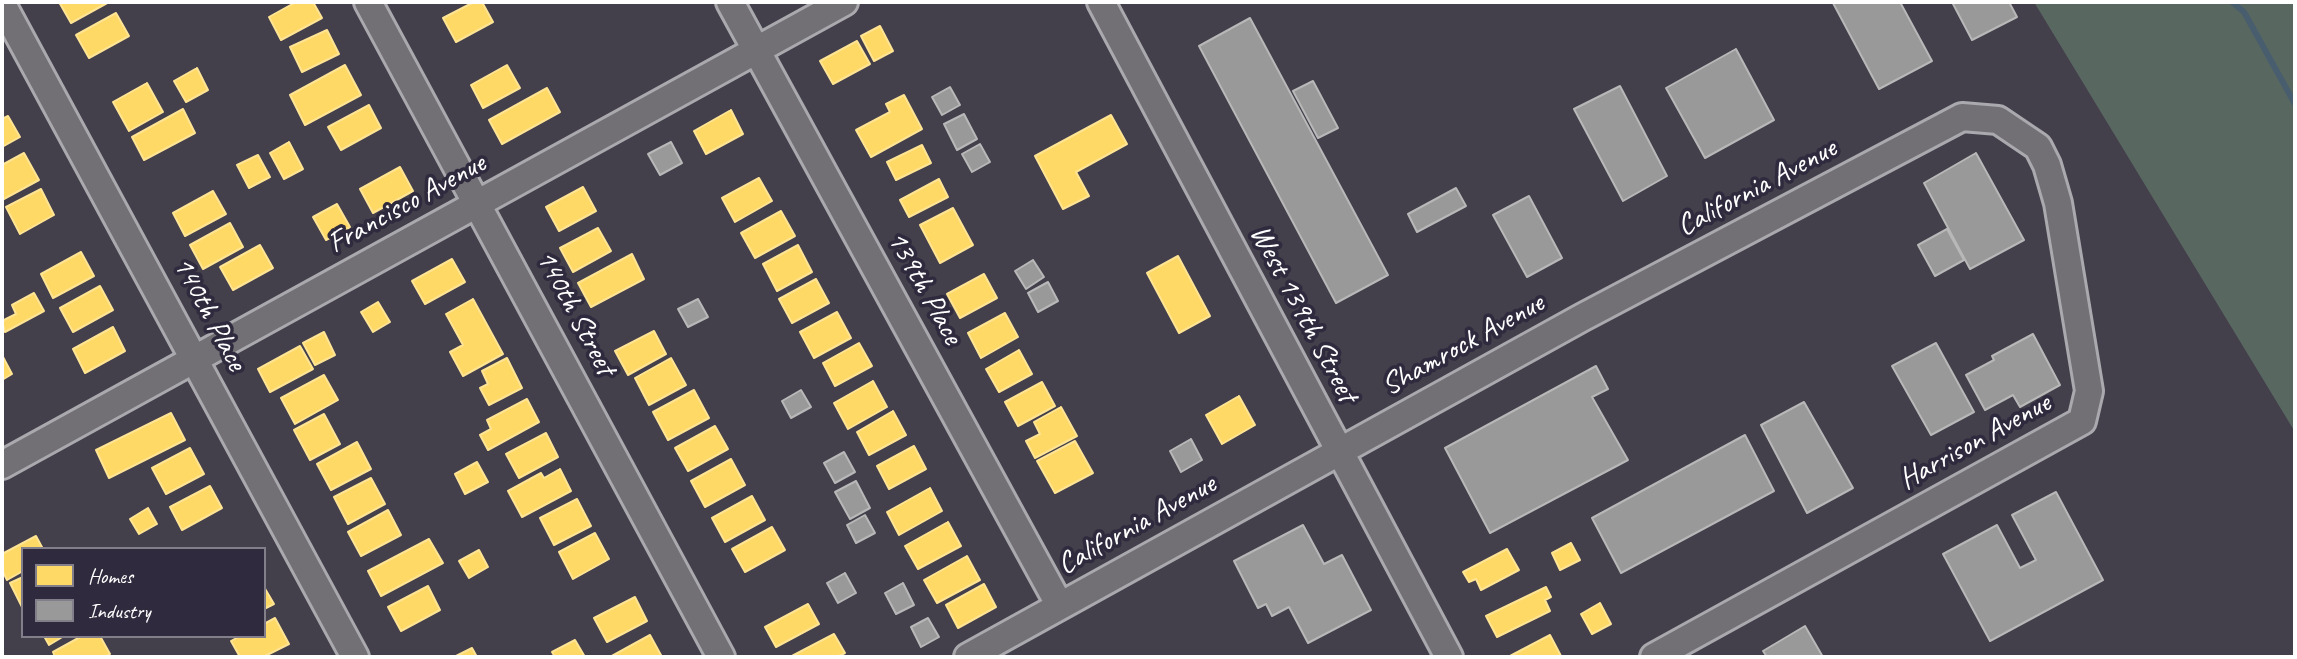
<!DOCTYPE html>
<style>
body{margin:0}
#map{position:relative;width:2297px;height:659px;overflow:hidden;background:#433f4b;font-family:Caveat,sans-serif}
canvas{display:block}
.frame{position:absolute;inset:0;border:4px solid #fff;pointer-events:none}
.legend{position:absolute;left:21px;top:547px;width:245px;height:91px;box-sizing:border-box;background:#2f2a3d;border:2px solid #827f8b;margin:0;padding:9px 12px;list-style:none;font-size:21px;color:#fff}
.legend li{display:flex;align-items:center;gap:14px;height:35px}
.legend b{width:35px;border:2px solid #827f8b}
</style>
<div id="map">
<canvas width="2297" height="659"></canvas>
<div class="frame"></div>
<ul class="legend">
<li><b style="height:19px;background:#ffd966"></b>Homes</li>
<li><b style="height:19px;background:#999"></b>Industry</li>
</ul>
</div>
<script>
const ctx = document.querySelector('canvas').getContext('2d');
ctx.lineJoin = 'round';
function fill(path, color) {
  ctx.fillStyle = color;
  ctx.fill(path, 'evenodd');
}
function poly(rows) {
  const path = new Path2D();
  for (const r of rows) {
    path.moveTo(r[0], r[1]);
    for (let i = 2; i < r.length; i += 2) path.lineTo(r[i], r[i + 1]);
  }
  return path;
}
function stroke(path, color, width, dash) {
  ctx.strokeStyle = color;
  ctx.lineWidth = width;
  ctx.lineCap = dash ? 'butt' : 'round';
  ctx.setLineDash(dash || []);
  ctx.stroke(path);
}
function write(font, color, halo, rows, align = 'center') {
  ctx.font = font + ' Caveat,sans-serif';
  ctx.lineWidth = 7;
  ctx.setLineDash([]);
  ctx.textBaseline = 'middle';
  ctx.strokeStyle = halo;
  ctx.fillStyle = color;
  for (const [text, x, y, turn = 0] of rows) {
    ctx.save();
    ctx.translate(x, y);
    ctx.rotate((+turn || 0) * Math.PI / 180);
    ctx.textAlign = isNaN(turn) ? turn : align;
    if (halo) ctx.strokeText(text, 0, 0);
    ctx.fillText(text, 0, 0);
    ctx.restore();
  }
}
fill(poly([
 [2034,2,2295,2,2295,432]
]), '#596761');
const homes = poly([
 [59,2,109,2,71,23,59,2],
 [296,2,313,2,322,18,281,40,269,17,296,2],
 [474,2,482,2,493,22,456,42,443,18,474,2],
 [116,13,129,36,89,58,76,35,116,13],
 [880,26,893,51,874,61,861,36,880,26],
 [327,30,339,54,302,72,290,47,327,30],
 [857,41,870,64,833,84,820,61,857,41],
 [345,65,361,95,305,125,290,95,345,65],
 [507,65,520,88,483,108,471,85,507,65],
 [197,68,208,90,186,102,174,81,197,68],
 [147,83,163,112,129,131,113,102,147,83],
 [547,88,560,112,502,144,489,120,547,88],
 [904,95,922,129,871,157,856,130,890,112,886,104,904,95],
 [369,105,381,128,341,150,328,127,369,105],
 [183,109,195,133,144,160,132,137,183,109],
 [731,110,743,134,706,154,694,131,731,110],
 [1111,115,1127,144,1076,172,1089,196,1063,209,1035,156,1111,115],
 [8,116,20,137,2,147,2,119,8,116],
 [289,142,303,169,284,179,270,153,289,142],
 [922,145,931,163,896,180,887,162,922,145],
 [24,153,39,180,2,200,2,165,24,153],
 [258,155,270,177,249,188,237,165,258,155],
 [400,167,413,191,373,213,360,189,400,167],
 [759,178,772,201,735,222,722,198,759,178],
 [939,179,948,197,909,217,900,200,939,179],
 [583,187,596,211,559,231,546,207,583,187],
 [41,189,54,215,20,234,6,207,41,189],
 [213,191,226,214,185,236,173,213,213,191],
 [337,204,350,227,326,240,313,217,337,204],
 [953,208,973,245,940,263,920,225,953,208],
 [781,211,795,236,755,258,741,233,781,211],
 [230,223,243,247,203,269,190,245,230,223],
 [598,228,611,251,573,272,560,248,598,228],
 [260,245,273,268,233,290,220,267,260,245],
 [798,245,812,272,777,291,763,264,798,245],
 [81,252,94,276,53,298,41,274,81,252],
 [632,254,644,279,591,307,578,283,632,254],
 [1178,256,1210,316,1179,333,1147,273,1178,256],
 [452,259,465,282,425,304,412,281,452,259],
 [984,274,997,298,960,318,947,294,984,274],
 [816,279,829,303,792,323,779,299,816,279],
 [100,286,113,310,73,332,60,308,100,286],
 [34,293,44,311,5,332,2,321,16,314,12,305,34,293],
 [473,299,503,354,463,376,450,352,463,345,446,314,473,299],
 [378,302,390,322,373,332,361,312,378,302],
 [837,312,851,338,814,358,800,332,837,312],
 [1005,313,1018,337,981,358,968,333,1005,313],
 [113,327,125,351,85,373,73,349,113,327],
 [654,331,666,354,628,375,615,351,654,331],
 [324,332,335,355,315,365,303,343,324,332],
 [859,343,872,366,835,386,823,363,859,343],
 [300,346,313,369,270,392,258,369,300,346],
 [1019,350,1032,374,999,392,986,369,1019,350],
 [2,355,12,374,2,380,2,355],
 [507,358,522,388,489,405,480,388,488,384,482,371,507,358],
 [671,358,686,385,649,405,635,378,671,358],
 [324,375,338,400,295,424,281,398,324,375],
 [873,381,887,407,848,429,834,403,873,381],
 [1042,382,1055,406,1018,426,1005,402,1042,382],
 [694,390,709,418,668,440,653,412,694,390],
 [1239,396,1255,425,1222,444,1206,415,1239,396],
 [527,399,539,422,488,450,480,435,491,429,487,420,527,399],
 [1061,407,1077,436,1035,458,1026,441,1040,434,1034,422,1061,407],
 [893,411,906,435,869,455,857,432,893,411],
 [171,413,185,440,109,478,96,450,171,413],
 [324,414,340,444,310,460,294,430,324,414],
 [715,426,728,449,688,471,675,448,715,426],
 [546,433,558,457,519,478,506,454,546,433],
 [1075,441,1093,473,1055,493,1037,461,1075,441],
 [357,442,371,469,331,490,317,464,357,442],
 [914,446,926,469,889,489,877,466,914,446],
 [190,448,204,474,166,494,152,468,190,448],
 [731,459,745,485,705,507,691,481,731,459],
 [477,462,488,482,465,494,455,474,477,462],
 [560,469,571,491,522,517,508,491,541,473,544,478,560,469],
 [371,478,385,504,348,524,334,497,371,478],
 [210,486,222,508,182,530,170,507,210,486],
 [930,488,942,511,899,535,887,512,930,488],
 [752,496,765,520,725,542,712,518,752,496],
 [577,499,591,526,554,545,540,518,577,499],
 [148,508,157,524,139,534,130,519,148,508],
 [388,510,401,535,361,556,348,532,388,510],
 [948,522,961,546,918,569,905,546,948,522],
 [772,527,785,550,745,572,732,549,772,527],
 [595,533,609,559,573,579,559,552,595,533],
 [36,536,43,549,23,549,23,571,7,580,2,570,2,554,36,536],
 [429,539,443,563,381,596,368,571,429,539],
 [1571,543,1580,560,1560,570,1552,553,1571,543],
 [1507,549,1519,570,1481,590,1476,579,1469,582,1463,572,1507,549],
 [479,550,488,567,469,578,459,561,479,550],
 [967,556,980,580,937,603,924,580,967,556],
 [23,577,23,606,22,607,10,583,23,577],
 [984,584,996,607,958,628,946,605,984,584],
 [428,586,440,610,401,631,388,607,428,586],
 [264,587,274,604,264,609,264,587],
 [1546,587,1551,597,1545,600,1550,611,1497,637,1486,616,1546,587],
 [635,597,647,621,607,642,594,618,635,597],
 [1600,603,1611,624,1592,634,1581,614,1600,603],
 [808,604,819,624,776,647,765,627,808,604],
 [275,618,289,644,263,657,240,657,231,641,240,636,264,636,264,624,275,618],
 [834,634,845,653,837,657,790,657,834,634],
 [650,635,662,657,610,657,650,635],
 [1550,635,1561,656,1511,657,1510,656,1550,635],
 [44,636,64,636,49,645,44,636],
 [82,636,100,636,110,654,105,657,55,657,53,652,82,636],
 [575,640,585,657,555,657,552,652,575,640],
 [472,648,477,657,454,657,472,648]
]);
fill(homes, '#ffd966');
stroke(homes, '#ffe494', 2);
const industry = poly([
 [1836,2,1900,2,1932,61,1879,89,1833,3,1836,2],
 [1952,2,2009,2,2017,17,1972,40,1952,2],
 [1250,18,1388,275,1336,303,1199,46,1250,18],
 [1736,49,1774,120,1705,158,1666,88,1736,49],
 [1313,81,1338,128,1318,138,1293,91,1313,81],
 [1620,86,1667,176,1623,201,1574,109,1620,86],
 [950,87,960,105,942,115,932,97,950,87],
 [964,114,977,139,957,150,944,124,964,114],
 [671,142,682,163,660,175,648,154,671,142],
 [980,144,990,162,972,172,962,154,980,144],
 [1976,153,2024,240,1970,269,1924,183,1976,153],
 [1456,188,1466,206,1417,232,1408,214,1456,188],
 [1529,196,1562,258,1527,277,1493,215,1529,196],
 [1947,229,1964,260,1935,276,1918,245,1947,229],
 [1033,260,1044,277,1026,289,1015,271,1033,260],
 [1048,282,1058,301,1038,312,1028,293,1048,282],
 [698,299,708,317,688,327,678,309,698,299],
 [2033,334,2060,385,2020,407,2013,395,1985,410,1966,375,1994,360,1992,356,2033,334],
 [1936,343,1974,412,1931,435,1892,366,1936,343],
 [1596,366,1608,389,1592,397,1628,460,1490,533,1445,448,1596,366],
 [801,390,811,407,791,418,782,401,801,390],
 [1804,402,1853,488,1807,513,1761,425,1804,402],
 [1745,435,1774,491,1621,573,1592,518,1745,435],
 [1191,439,1202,460,1181,472,1170,451,1191,439],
 [844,452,855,472,835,483,824,463,844,452],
 [856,481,870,508,850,519,835,492,856,481],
 [2056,492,2103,580,1990,641,1943,554,1997,525,2020,568,2036,560,2012,515,2056,492],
 [865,515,875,533,856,543,847,525,865,515],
 [1303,525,1324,564,1342,555,1371,610,1308,643,1289,607,1272,616,1266,604,1258,608,1234,561,1303,525],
 [845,573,856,593,838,603,827,583,845,573],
 [903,583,914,605,896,614,885,593,903,583],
 [928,618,939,637,921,647,911,627,928,618],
 [1805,626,1823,657,1767,657,1763,651,1805,626]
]);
fill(industry, '#999');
stroke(industry, '#b8b8b8', 2);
stroke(poly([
 [2232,2,2244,12,2295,104]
]), '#485e6e', 6);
const minor = poly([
 [368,2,721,657],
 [730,2,1060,606],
 [1101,2,1449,657],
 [2,4,355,657],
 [2,465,844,2],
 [968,657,1583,317,1962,117,1998,120,2038,147,2047,165,2058,203,2089,391,2082,421,1654,657]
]);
stroke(minor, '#aaa9ae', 32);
stroke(minor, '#727075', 26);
write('30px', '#fff', '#2f2a3d', [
 ["California Avenue",1757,188,-28],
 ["Francisco Avenue",407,204,-29],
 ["139th Place",924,288,61],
 ["140th Street",575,313,62],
 ["140th Place",209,314,62],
 ["West 139th Street",1303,314,62],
 ["Shamrock Avenue",1463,345,-29],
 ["Harrison Avenue",1975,442,-29],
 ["California Avenue",1137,525,-29]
]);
</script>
